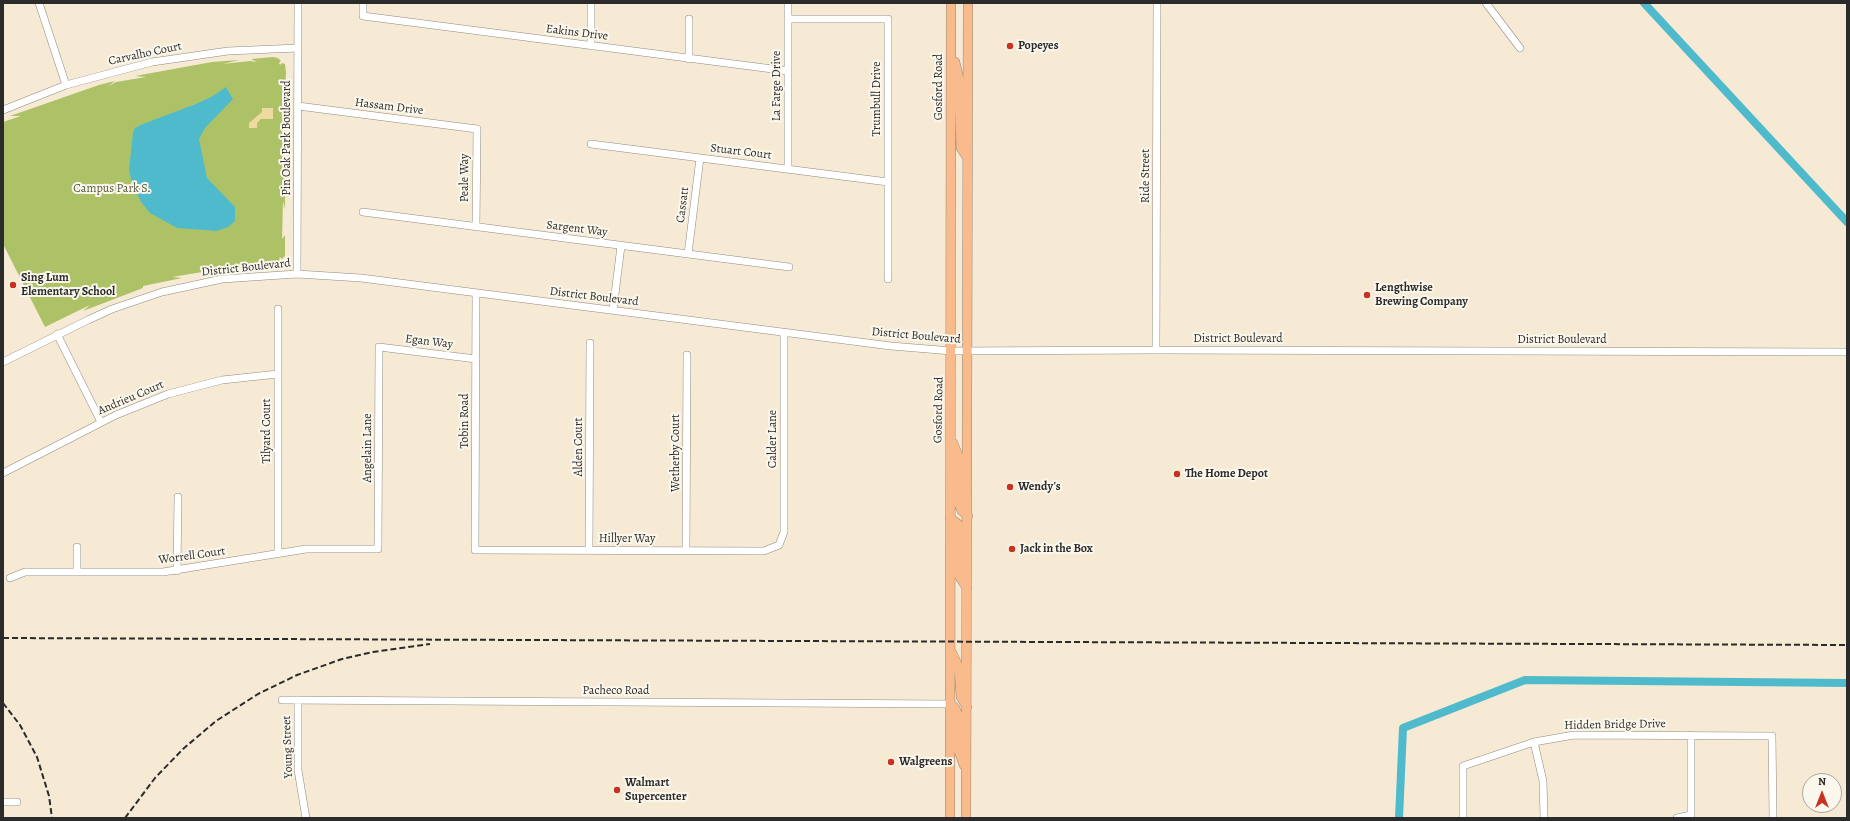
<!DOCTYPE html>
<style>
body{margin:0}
#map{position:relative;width:1850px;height:821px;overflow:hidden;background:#f6ead5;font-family:Alegreya,serif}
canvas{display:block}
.frame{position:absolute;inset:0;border:4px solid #2b2b2b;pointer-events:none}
.north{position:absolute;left:1802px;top:773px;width:40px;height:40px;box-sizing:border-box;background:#fbf7ec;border:1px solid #a8a59f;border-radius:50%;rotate:0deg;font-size:11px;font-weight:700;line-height:16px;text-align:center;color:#2b2b2b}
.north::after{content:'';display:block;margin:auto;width:14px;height:18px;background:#c8321e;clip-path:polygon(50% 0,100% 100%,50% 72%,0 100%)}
</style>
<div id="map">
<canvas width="1850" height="821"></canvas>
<div class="frame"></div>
<div class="north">N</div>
</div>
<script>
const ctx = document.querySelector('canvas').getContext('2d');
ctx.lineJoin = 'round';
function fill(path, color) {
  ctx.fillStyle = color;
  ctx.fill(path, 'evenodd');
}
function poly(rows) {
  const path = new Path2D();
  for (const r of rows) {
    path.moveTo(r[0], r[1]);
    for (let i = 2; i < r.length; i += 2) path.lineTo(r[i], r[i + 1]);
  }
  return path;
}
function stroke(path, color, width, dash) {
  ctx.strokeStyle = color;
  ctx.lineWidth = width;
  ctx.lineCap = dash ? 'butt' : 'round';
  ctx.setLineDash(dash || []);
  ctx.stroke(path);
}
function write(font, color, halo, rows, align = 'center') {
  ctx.font = font + ' Alegreya,serif';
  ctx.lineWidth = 4;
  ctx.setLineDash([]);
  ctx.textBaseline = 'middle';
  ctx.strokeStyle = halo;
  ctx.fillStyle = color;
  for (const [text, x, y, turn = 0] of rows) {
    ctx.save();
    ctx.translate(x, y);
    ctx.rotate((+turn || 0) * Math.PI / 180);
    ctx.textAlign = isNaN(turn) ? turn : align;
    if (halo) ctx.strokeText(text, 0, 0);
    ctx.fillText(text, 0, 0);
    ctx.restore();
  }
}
fill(poly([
 [273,57,278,58,281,61,279,63,280,65,282,63,285,64,286,73,285,92,283,87,283,126,285,119,285,209,283,201,282,239,285,235,285,256,282,259,280,257,279,259,281,261,277,265,256,266,260,263,257,263,172,277,182,278,143,286,143,288,83,311,90,305,45,327,3,244,3,122,21,116,10,116,99,85,115,81,107,87,116,82,146,77,135,76,212,62,239,60,223,64,250,61,257,62,251,59]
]), '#adc267');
fill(poly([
 [262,108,273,108,273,119,261,119,257,123,257,128,249,128,249,123,262,112]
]), '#eeda9e');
fill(poly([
 [226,87,233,99,205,128,199,139,207,178,235,207,235,221,228,227,217,231,177,228,150,213,142,203,133,187,129,170,133,133,135,128,143,124,196,104,213,96]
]), '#50bacd');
stroke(poly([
 [1644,3,1847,222],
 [1399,818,1403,728,1525,680,1847,683]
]), '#50bacd', 8);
const minor = poly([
 [39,3,66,85],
 [363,3,363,16,788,71],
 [1486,3,1520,48],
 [788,19,888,19,888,279],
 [591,46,591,3],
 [689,59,689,19],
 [298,106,477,129,476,227],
 [3,110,66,85,152,62,228,51,298,48],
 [591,144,888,182],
 [788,169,788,3],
 [363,212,789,267],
 [688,254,700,158],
 [297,274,298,3],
 [476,293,475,550,764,551,779,545,784,532,784,333],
 [613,310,621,246],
 [57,334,101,422],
 [1156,350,1157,3],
 [3,362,88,320,112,309,162,292,222,279,297,274,361,278,891,346,952,351,1156,350,1847,352],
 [3,473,116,415,168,394,222,380,278,374],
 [589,550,590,343],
 [686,551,687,355],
 [278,553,278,309],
 [177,571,178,497],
 [77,572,77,547],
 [10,578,25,572,163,572,306,549,378,549,379,347,476,359],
 [282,700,951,704],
 [298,700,298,770,306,818],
 [1534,742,1543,781,1544,818],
 [3,802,17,802],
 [1463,818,1463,766,1534,742,1574,735,1772,736,1773,818],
 [1677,818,1691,815,1691,735]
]);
const major = poly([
 [955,62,959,79,961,148,967,157],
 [953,443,959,458,959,504,962,511,968,516],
 [950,518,958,524,958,574,967,588],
 [952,653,959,668,961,697,967,707],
 [951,704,955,708,959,718,959,751,964,765],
 [950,818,951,3],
 [966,818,968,3]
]);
stroke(minor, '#908a80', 8);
stroke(major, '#908a80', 10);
stroke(minor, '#fff', 7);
stroke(major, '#fabb8c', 9);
stroke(poly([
 [3,638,1847,645],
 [3,703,20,725,37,757,49,796,52,818],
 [125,818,155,778,183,749,216,721,258,694,297,675,342,659,373,652,430,644]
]), '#2b2b2b', 2, [6, 3]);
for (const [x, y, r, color] of [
 [1010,46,4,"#c8321e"],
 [13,285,4,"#c8321e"],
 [1367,295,4,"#c8321e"],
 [1177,474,4,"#c8321e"],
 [1010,487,4,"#c8321e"],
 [1012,549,4,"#c8321e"],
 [891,762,4,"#c8321e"],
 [617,790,4,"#c8321e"]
]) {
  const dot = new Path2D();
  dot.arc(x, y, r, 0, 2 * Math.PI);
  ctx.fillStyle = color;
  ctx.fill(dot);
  stroke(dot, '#fbf7ec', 1.5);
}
write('12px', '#2b2b2b', '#fbf7ec', [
 ["Eakins Drive",577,33,7],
 ["Carvalho Court",145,54,-12],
 ["La Farge Drive",777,86,-90],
 ["Gosford Road",939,87,-90],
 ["Trumbull Drive",877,99,-90],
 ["Hassam Drive",389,107,7],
 ["Pin Oak Park Boulevard",287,138,-90],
 ["Stuart Court",741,152,7],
 ["Ride Street",1146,176,-90],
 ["Peale Way",465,178,-90],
 ["Cassatt",683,205,-83],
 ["Sargent Way",577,229,7],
 ["District Boulevard",246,268,-6],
 ["District Boulevard",594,297,7],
 ["District Boulevard",916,336,5],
 ["District Boulevard",1238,339],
 ["District Boulevard",1562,340],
 ["Egan Way",429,342,7],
 ["Andrieu Court",131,398,-23],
 ["Gosford Road",939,410,-89],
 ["Tobin Road",465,421,-90],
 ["Tilyard Court",267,431,-90],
 ["Calder Lane",773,439,-90],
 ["Alden Court",579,447,-90],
 ["Angelain Lane",368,448,-90],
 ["Wetherby Court",676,453,-90],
 ["Hillyer Way",627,539],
 ["Worrell Court",192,556,-8],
 ["Pacheco Road",616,691],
 ["Hidden Bridge Drive",1615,725,-1],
 ["Young Street",288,747,-92]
]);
write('bold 12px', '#2b2b2b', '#fbf7ec', [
 ["Popeyes",1018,46],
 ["Sing Lum",21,278],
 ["Elementary School",21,292],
 ["Lengthwise",1375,288],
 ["Brewing Company",1375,302],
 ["The Home Depot",1185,474],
 ["Wendy's",1018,487],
 ["Jack in the Box",1020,549],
 ["Walgreens",899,762],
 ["Walmart",625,783],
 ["Supercenter",625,797]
], 'left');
write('12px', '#52583d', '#fbf7ec', [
 ["Campus Park S.",112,189]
]);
</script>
